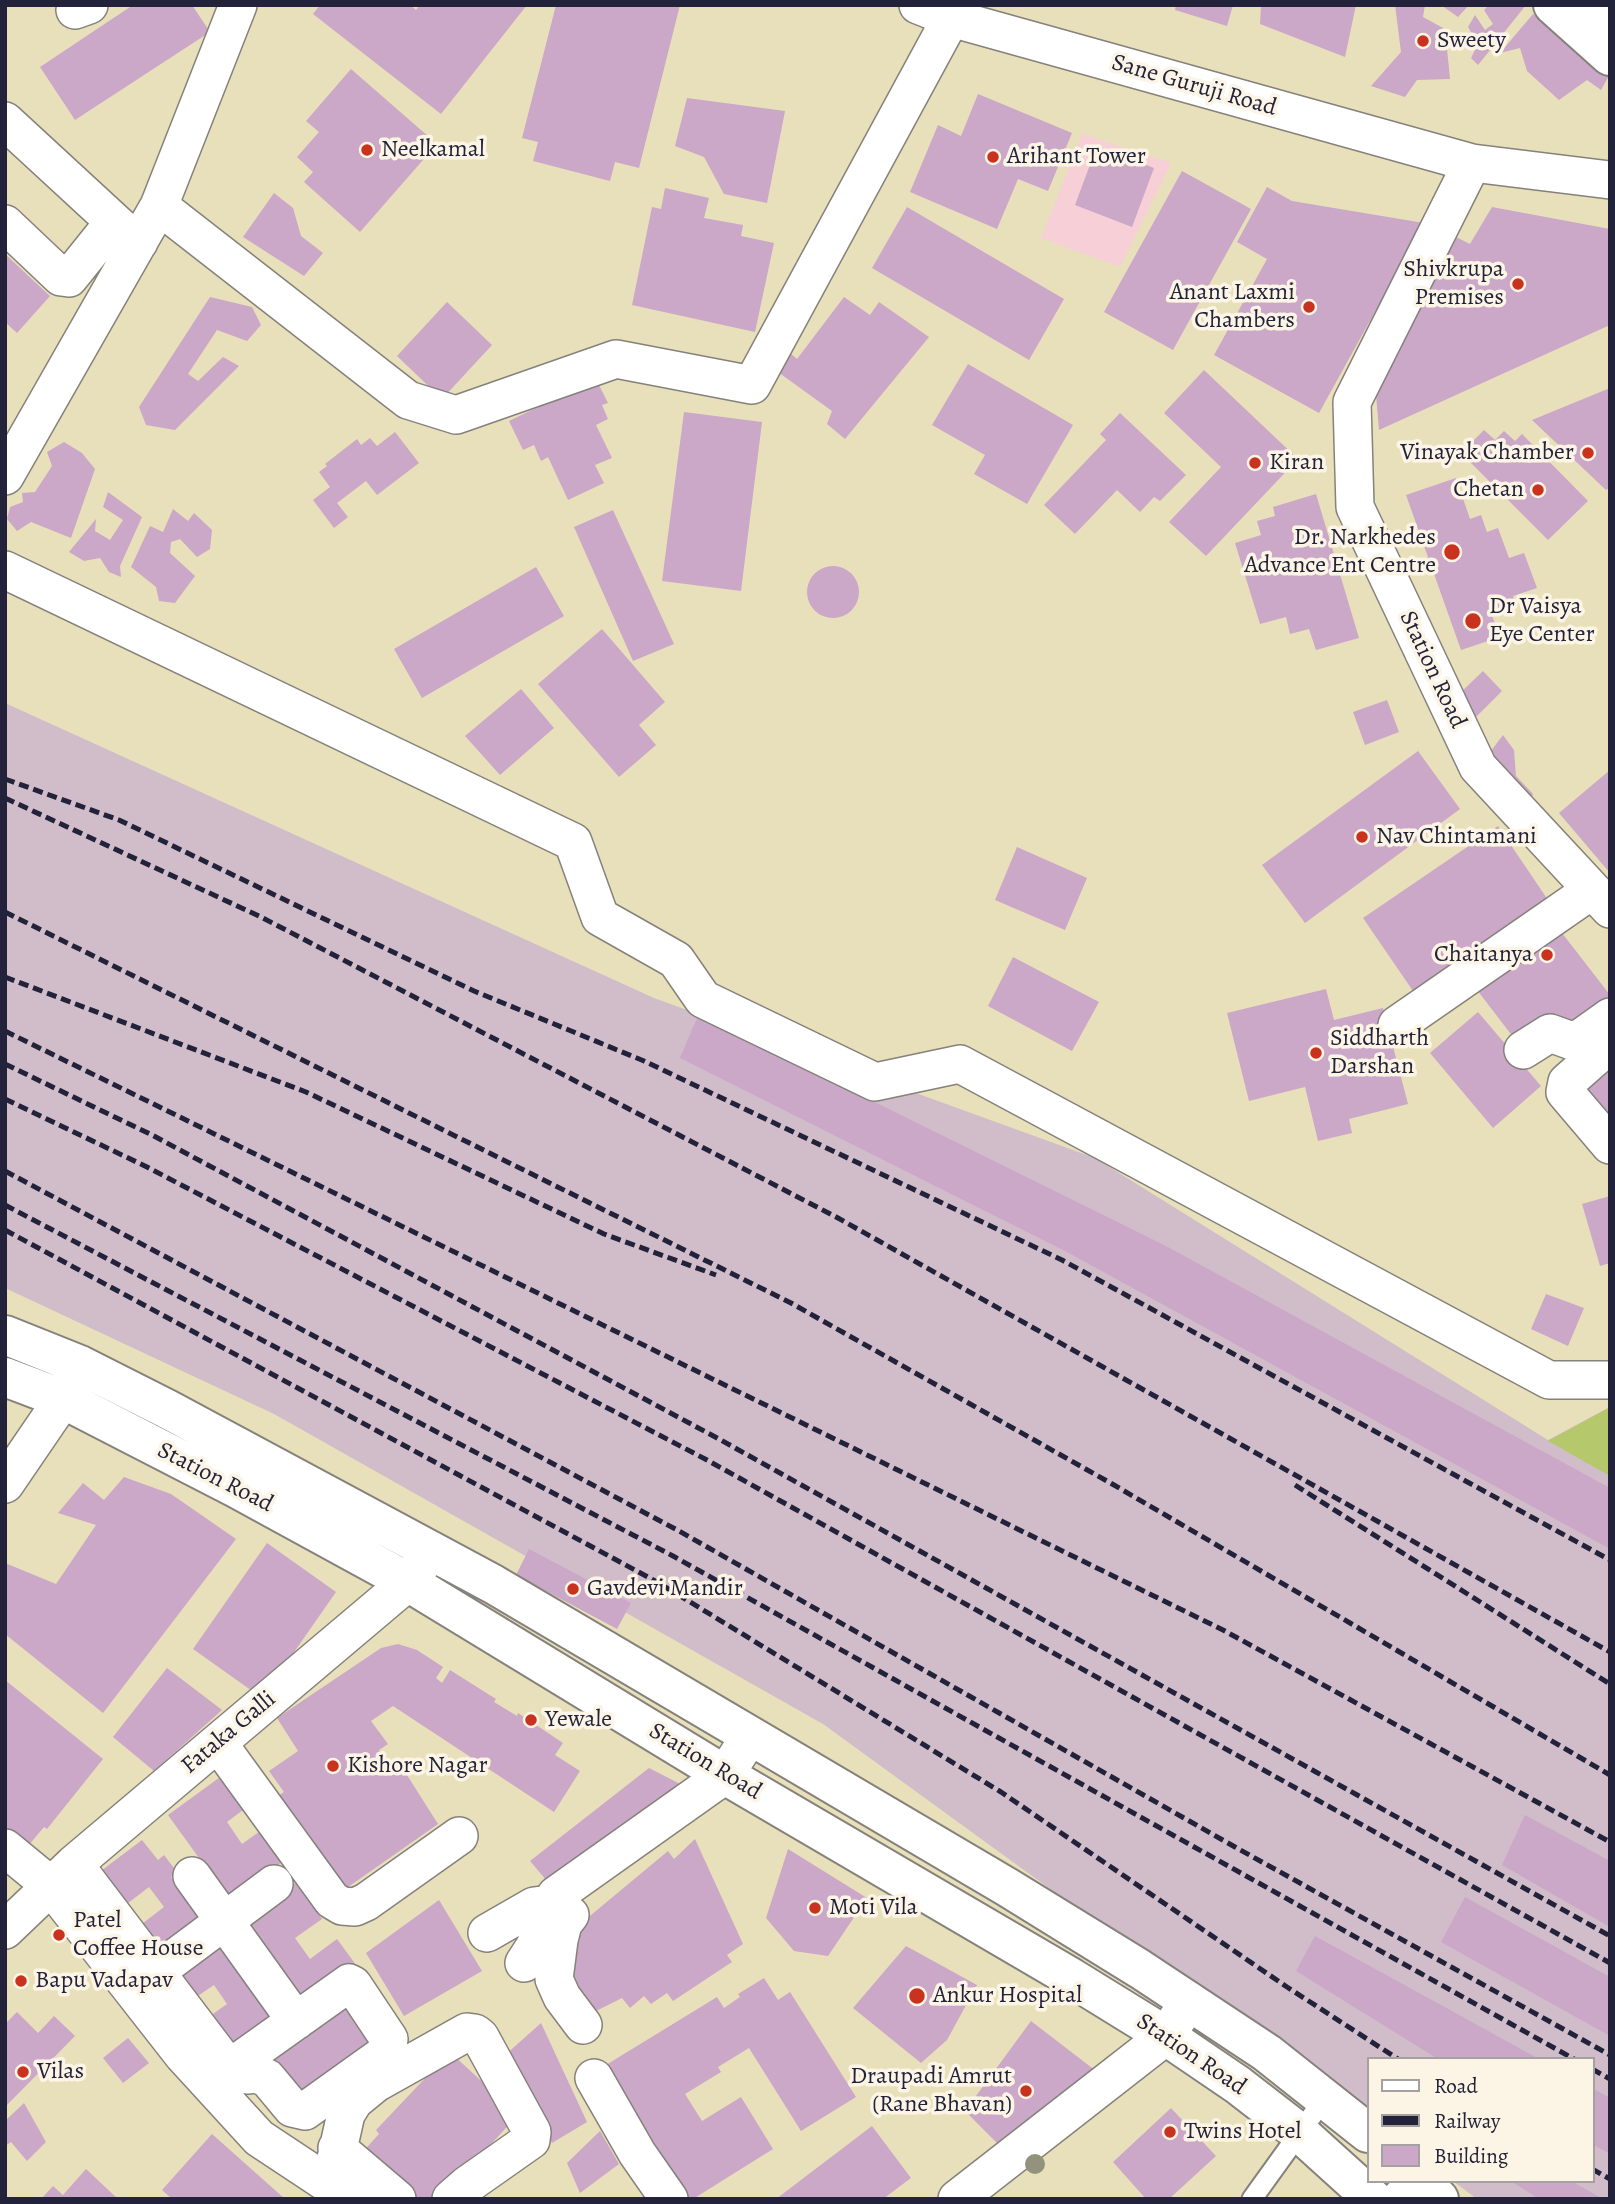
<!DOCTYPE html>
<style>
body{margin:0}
#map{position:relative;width:1615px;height:2204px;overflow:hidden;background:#e8e0bb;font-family:Alegreya,serif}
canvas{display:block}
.frame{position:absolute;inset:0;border:7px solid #22223b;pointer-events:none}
.legend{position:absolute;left:1367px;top:2057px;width:228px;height:126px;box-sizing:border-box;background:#fcf5e5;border:2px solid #a5a1a1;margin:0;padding:9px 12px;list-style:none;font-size:21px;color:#22223b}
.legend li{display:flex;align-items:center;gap:14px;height:35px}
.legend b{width:35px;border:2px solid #a5a1a1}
</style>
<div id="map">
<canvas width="1615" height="2204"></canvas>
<div class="frame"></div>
<ul class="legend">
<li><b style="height:9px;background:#fff"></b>Road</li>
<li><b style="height:9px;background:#22223b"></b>Railway</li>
<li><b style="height:19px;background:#cba7c8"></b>Building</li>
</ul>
</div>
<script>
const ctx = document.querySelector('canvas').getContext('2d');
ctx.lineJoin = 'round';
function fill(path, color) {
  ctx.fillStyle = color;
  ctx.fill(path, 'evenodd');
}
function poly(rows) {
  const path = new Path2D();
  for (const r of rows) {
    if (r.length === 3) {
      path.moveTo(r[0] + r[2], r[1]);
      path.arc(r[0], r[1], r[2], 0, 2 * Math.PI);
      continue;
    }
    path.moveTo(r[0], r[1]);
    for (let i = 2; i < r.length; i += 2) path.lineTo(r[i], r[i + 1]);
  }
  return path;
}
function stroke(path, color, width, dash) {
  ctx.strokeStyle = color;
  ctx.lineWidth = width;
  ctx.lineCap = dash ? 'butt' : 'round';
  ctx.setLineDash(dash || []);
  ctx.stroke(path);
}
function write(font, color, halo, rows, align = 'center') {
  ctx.font = font + ' Alegreya,serif';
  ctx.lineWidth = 7;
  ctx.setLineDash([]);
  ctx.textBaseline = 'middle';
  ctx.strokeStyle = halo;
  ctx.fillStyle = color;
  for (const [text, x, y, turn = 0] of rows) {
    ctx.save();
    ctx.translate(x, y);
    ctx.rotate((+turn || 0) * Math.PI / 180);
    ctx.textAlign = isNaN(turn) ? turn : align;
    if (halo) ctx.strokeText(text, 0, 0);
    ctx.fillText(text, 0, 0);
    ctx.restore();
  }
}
fill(poly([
 [1082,134,1171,163,1120,267,1041,238]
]), '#f6cfd7');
fill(poly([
 [5,703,654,998,1095,1158,1548,1440,1610,1407,1610,2199,1477,2199,1453,2181,1592,2181,1592,2059,1368,2059,1368,2120,823,1724,274,1414,5,1288]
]), '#d1bdc9');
fill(poly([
 [1610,1407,1610,1476,1548,1441]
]), '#b5c86c');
fill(poly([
 [133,5,192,5,210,32,75,120,40,67],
 [320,5,410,5,416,10,420,5,527,5,441,114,313,14],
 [556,5,680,5,639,168,615,162,610,181,533,161,538,142,522,138],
 [1176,5,1233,5,1227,26,1175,10],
 [1261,5,1356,5,1345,57,1260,24],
 [1395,5,1425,5,1423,17,1445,29,1450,79,1417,80,1405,97,1371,86,1401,52],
 [1441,5,1469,5,1458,17],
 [1489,5,1511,5,1511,7,1526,5,1478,65,1471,58,1478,44,1468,27,1475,15,1485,30,1493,24,1484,10],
 [1533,14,1610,74,1601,90,1587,80,1559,100,1527,71,1520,48,1500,53],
 [351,69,437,144,360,232,304,182,313,172,297,157,319,132,306,121],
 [978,94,1072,133,1048,191,1018,179,997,229,910,192,938,125,961,136],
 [687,98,785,111,767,203,724,194,704,157,675,146],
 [1097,146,1154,168,1132,227,1075,205],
 [1182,171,1251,209,1173,350,1104,312],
 [1267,187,1292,201,1424,223,1319,413,1214,355,1267,259,1237,242],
 [665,188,709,198,704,218,743,225,741,236,774,243,755,332,632,305,652,207,661,209],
 [274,193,293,208,301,236,323,253,304,276,243,237],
 [907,207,1064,299,1029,360,872,268],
 [1492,207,1610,229,1610,325,1379,430,1375,383,1452,235,1470,244],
 [5,254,50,296,17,333,5,322],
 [210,297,252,307,261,325,247,341,217,330,188,374,198,381,223,357,239,366,175,430,146,425,139,407],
 [844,297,870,315,879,302,929,337,845,439,827,424,832,411,778,372,790,353,797,359],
 [447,302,492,345,442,399,397,356],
 [968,364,1073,425,1027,504,974,474,985,455,932,425],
 [1204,370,1298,459,1206,556,1169,522,1221,467,1164,413],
 [596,379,608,403,602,405,608,419,596,425,612,458,595,465,604,483,568,500,548,457,541,461,534,445,523,450,509,421],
 [1610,388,1610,487,1606,490,1532,420],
 [684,412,762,422,741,591,662,581],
 [1120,413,1186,475,1160,501,1154,497,1140,512,1117,490,1075,534,1044,505,1106,440,1100,434],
 [1484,430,1495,440,1504,431,1515,441,1522,434,1588,501,1548,540,1461,453],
 [395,432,419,463,377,495,366,481,337,503,348,517,334,528,313,500,330,487,319,472,327,466,325,464,357,439,361,445,370,438,377,446],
 [64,442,82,453,95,469,71,538,31,522,17,531,7,519,10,507,23,502,22,493,35,492,52,466,47,452],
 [1456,478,1470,519,1481,515,1487,532,1498,528,1509,558,1524,553,1537,588,1513,596,1516,605,1491,613,1500,637,1461,650,1406,495],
 [108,492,142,517,120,566,121,577,109,572,100,558,84,561,69,552,96,519,95,531,110,540,123,520,103,507],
 [1316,494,1359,638,1316,650,1309,629,1290,634,1286,617,1260,624,1235,543,1261,535,1257,521,1275,516,1273,507],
 [173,509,188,521,194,513,212,530,210,549,197,557,180,539,171,542,170,553,195,576,175,603,159,601,156,587,131,567,150,526,163,532],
 [613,510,674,644,633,661,574,527],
 [833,592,26],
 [536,567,564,616,422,698,394,649],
 [602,629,665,702,639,725,656,745,619,777,538,684],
 [1483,671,1502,691,1476,717,1458,695],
 [521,689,554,728,500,775,465,736],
 [1387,700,1399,732,1365,745,1353,712],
 [1503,735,1514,750,1516,776,1533,794,1528,805,1487,756],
 [1418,751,1460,809,1305,923,1262,865],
 [1610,770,1610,873,1559,813],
 [1498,826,1548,900,1413,991,1363,918],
 [1017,847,1087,878,1065,930,995,900],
 [1555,924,1610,995,1610,1008,1576,1034,1563,1018,1520,1046,1474,986],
 [1013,957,1099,1002,1072,1051,988,1006],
 [1326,989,1334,1020,1383,1008,1408,1104,1349,1119,1352,1133,1318,1141,1305,1087,1249,1101,1227,1013],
 [1478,1012,1541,1086,1493,1128,1430,1053],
 [697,1018,737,1034,1166,1246,1610,1488,1610,1549,1065,1251,680,1058],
 [1610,1053,1610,1136,1571,1087],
 [1610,1196,1610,1263,1600,1266,1582,1204],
 [1546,1294,1584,1308,1568,1346,1531,1329],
 [124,1477,171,1494,236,1539,103,1713,5,1634,5,1563,56,1584,96,1525,58,1513,83,1483,104,1500],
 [267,1543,336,1592,262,1698,193,1649],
 [529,1549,631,1603,617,1629,516,1575],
 [398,1644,417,1650,443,1667,436,1678,442,1683,450,1670,496,1699,494,1702,517,1716,518,1713,563,1743,555,1755,580,1771,554,1812,393,1706,371,1721,388,1744,379,1750,393,1769,400,1764,438,1824,341,1892,273,1799,284,1792,269,1771,298,1751,277,1718,381,1648],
 [167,1668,222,1710,154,1771,113,1737],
 [5,1680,103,1759,47,1829,44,1827,28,1846,5,1828],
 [649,1768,686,1787,552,1887,530,1861],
 [223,1775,247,1807,227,1822,242,1844,263,1829,285,1860,230,1901,168,1815],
 [1525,1815,1610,1861,1610,1927,1502,1865],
 [695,1839,743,1944,727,1955,732,1962,673,2001,667,1993,651,2004,644,1996,630,2008,622,1998,590,2014,563,1977,580,1939,573,1930,668,1851,674,1859],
 [142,1840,158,1860,164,1855,177,1872,171,1877,181,1890,197,1897,188,1904,201,1921,154,1957,134,1930,164,1907,149,1887,119,1910,93,1877],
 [788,1849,867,1898,828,1956,794,1951,766,1918],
 [295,1883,322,1919,295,1938,310,1959,337,1939,359,1969,306,2007,243,1921],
 [1465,1897,1610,1977,1610,2036,1441,1942],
 [439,1900,482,1971,404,2016,366,1953],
 [229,1936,284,2018,226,2056,203,2021,227,2004,214,1985,189,2002,171,1975],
 [1315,1936,1461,2016,1539,2059,1438,2059,1296,1971],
 [906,1946,977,1985,947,2040,921,2063,853,2008],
 [764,1978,778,2000,790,1992,856,2097,801,2131,749,2048,718,2067,721,2072,685,2094,702,2121,741,2097,773,2149,693,2199,689,2199,606,2065,717,1997,724,2008,740,1997,738,1994],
 [350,1992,378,2044,302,2099,259,2056],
 [17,2012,38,2033,54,2016,75,2036,5,2107,5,2024],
 [1031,2021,1096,2071,1002,2148,965,2111],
 [541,2023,587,2122,552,2143,503,2057],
 [128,2038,149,2063,123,2083,103,2058],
 [450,2052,518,2115,440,2199,405,2199,359,2156,379,2134,376,2130],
 [1592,2088,1610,2098,1610,2154,1592,2144],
 [24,2103,46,2142,27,2161,11,2142,5,2146,5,2121],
 [1171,2108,1216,2156,1169,2199,1146,2199,1113,2162],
 [872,2126,911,2178,883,2199,776,2199],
 [600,2131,619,2164,580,2193,567,2163],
 [212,2134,285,2199,172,2199,162,2190],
 [86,2169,118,2199,41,2199,53,2186,63,2195],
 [1511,2181,1571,2181,1603,2199,1539,2199]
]), '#cba7c8');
const service = poly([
 [1252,2199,1324,2099]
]);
const minor = poly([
 [918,5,951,18,1472,163,1610,180],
 [75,10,89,5],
 [5,121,120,227,139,242],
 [1472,163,1352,402,1355,507,1478,767,1610,909],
 [159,206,408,400,456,415,616,359,752,385,951,18],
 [5,224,61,277,69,278,114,222],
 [5,476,159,206,238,5],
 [5,570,573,842,600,917,676,960,703,999,875,1082,960,1064,1549,1380,1610,1380],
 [1397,1025,1592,890],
 [1610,1044,1567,1082,1565,1092,1610,1145],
 [1523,1050,1550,1033,1572,1041,1582,1037,1610,1017],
 [5,1484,63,1399,76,1373],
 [218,1743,332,1900,342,1906,355,1907,366,1902,459,1836],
 [5,1848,50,1885,183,2055,259,2138,351,2199],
 [74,1864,222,2059,231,2067,247,2075,256,2074,267,2078,292,2108,305,2111,386,2053,389,2039,353,1985,349,1983,231,2067],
 [192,1876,296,2021],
 [570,1915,563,1924,559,1940,554,1979,562,1997,583,2025],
 [5,1930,74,1864,408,1582,426,1558],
 [487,1933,534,1906,550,1904],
 [524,1963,535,1946,550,1904,556,1895,725,1775,750,1736],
 [137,1986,274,1884],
 [594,2078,637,2153,669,2199],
 [337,2148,397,2199],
 [327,2182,335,2163,346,2114,354,2101,376,2083,467,2032,475,2033,480,2037,532,2132,531,2140,467,2185,451,2199],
 [957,2199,1166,2036,1189,2001],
 [1400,2199,1416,2181]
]);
const secondary = poly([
 [1553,5,1610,56],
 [1602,5,1610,13],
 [5,1335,80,1365,169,1410,493,1584,1007,1887,1140,1969,1267,2053,1368,2133],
 [5,1377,63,1399,236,1488,408,1582,725,1775,1072,1978,1166,2036,1238,2085,1300,2133,1373,2199],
 [1421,2181,1439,2199]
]);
stroke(service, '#85817b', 23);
stroke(minor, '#85817b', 40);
stroke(secondary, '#85817b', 42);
stroke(service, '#fff', 19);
stroke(minor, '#fff', 37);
stroke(secondary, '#fff', 38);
stroke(poly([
 [5,779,119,820,474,991,644,1061,1062,1260,1610,1560],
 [5,798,261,917,838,1218,1610,1652],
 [5,912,791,1303,1114,1485,1610,1775],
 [5,977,306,1092,604,1234,716,1275],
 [5,1031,1223,1630,1610,1842],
 [5,1064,152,1135,719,1439,1610,1936],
 [5,1099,147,1167,707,1460,1610,1963],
 [5,1171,679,1531,1235,1847,1610,2055],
 [5,1205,673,1556,1574,2059],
 [5,1230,659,1583,1001,1792,1287,1987,1398,2059],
 [1295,1485,1610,1684],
 [1592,2069,1610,2079],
 [1592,2169,1610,2179]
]), '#22223b', 5, [10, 5]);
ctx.fillStyle = '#93937d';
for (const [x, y] of [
 [1035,2164]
]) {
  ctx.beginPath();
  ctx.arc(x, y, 10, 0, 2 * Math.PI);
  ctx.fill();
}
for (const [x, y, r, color] of [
 [1423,41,7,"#c8321e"],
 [367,150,7,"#c8321e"],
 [993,157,7,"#c8321e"],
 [1518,284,7,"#c8321e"],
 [1309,307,7,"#c8321e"],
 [1588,453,7,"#c8321e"],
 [1255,463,7,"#c8321e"],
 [1538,490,7,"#c8321e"],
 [1452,552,9,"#c8321e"],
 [1473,621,9,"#c8321e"],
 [1362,837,7,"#c8321e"],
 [1547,955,7,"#c8321e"],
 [1316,1053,7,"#c8321e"],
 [573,1589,7,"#c8321e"],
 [531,1720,7,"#c8321e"],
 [333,1766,7,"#c8321e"],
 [815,1908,7,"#c8321e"],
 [59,1935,7,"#c8321e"],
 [21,1981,7,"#c8321e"],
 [917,1996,9,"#c8321e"],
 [23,2072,7,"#c8321e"],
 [1026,2091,7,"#c8321e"],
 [1170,2132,7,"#c8321e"]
]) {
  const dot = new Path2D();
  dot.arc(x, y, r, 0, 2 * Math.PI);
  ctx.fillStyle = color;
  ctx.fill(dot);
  stroke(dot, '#fcf5e5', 2.5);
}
write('24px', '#22223b', '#fcf5e5', [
 ["Sweety",1437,41],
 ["Neelkamal",381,150],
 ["Arihant Tower",1007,157],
 ["Shivkrupa",1504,270,"right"],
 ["Premises",1504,298,"right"],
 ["Anant Laxmi",1295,293,"right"],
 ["Chambers",1295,321,"right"],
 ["Vinayak Chamber",1574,453,"right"],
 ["Kiran",1269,463],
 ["Chetan",1524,490,"right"],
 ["Dr. Narkhedes",1436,538,"right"],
 ["Advance Ent Centre",1436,566,"right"],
 ["Dr Vaisya",1489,607],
 ["Eye Center",1489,635],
 ["Nav Chintamani",1376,837],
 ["Chaitanya",1533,955,"right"],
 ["Siddharth",1330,1039],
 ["Darshan",1330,1067],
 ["Gavdevi Mandir",587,1589],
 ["Yewale",545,1720],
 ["Kishore Nagar",347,1766],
 ["Moti Vila",829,1908],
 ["Patel",73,1921],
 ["Coffee House",73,1949],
 ["Bapu Vadapav",35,1981],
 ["Ankur Hospital",933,1996],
 ["Vilas",37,2072],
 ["Draupadi Amrut",1012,2077,"right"],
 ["(Rane Bhavan)",1012,2105,"right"],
 ["Twins Hotel",1184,2132]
], 'left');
write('24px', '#22223b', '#fcf5e5', [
 ["Sane Guruji Road",1194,86,16],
 ["Station Road",1432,670,65],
 ["Station Road",215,1478,27],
 ["Fataka Galli",229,1733,-40],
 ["Station Road",705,1762,31],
 ["Station Road",1191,2055,34]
]);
</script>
